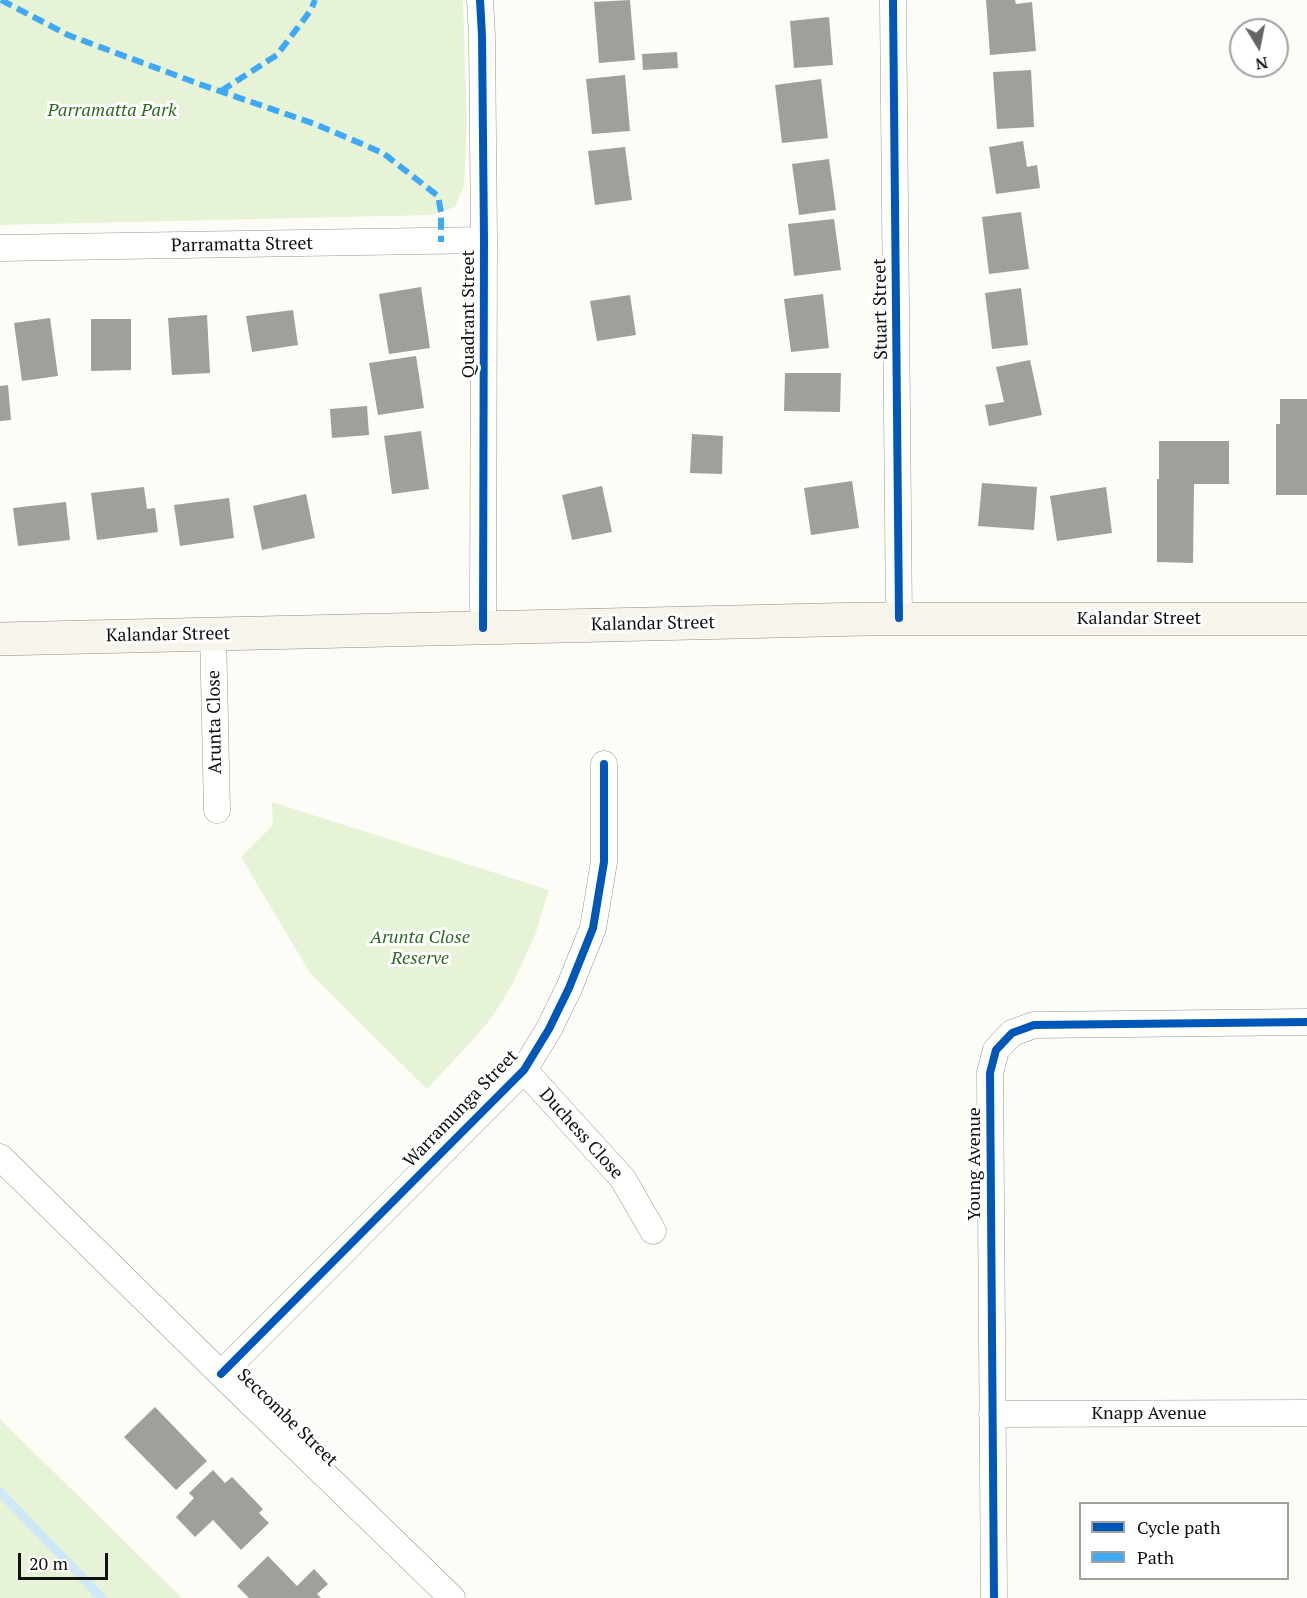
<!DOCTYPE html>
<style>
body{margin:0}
#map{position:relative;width:1307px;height:1598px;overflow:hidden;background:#fdfcf7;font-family:"PT Serif",serif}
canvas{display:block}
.legend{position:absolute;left:1079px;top:1502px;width:210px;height:78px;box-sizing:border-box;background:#fff;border:2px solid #a0a0a0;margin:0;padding:8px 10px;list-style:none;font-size:18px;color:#111}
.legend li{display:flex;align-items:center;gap:12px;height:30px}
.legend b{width:30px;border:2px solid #a0a0a0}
.north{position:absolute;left:1229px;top:18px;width:60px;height:60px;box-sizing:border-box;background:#fff;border:2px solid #a0a0a0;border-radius:50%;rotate:170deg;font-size:16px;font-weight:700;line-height:24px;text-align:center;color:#111}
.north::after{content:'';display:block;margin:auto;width:21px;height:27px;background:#646362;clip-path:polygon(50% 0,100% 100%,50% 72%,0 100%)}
.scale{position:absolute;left:18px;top:1553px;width:90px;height:27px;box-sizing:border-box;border:3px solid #111;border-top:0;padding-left:8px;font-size:18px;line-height:21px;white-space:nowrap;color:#111;-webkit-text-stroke:4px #fff;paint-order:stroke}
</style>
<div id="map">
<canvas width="1307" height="1598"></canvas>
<ul class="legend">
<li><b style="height:8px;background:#0057b8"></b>Cycle path</li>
<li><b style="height:8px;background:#3fa9f5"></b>Path</li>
</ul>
<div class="north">N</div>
<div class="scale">20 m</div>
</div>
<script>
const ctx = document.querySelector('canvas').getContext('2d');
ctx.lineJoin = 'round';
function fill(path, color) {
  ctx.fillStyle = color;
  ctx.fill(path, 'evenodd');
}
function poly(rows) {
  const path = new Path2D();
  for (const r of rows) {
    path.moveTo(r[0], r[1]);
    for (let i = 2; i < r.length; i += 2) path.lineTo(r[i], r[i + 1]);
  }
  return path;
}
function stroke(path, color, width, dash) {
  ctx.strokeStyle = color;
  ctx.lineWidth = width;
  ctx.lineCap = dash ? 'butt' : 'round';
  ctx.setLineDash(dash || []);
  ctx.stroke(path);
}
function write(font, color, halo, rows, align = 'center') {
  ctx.font = font + ' "PT Serif",serif';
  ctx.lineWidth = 6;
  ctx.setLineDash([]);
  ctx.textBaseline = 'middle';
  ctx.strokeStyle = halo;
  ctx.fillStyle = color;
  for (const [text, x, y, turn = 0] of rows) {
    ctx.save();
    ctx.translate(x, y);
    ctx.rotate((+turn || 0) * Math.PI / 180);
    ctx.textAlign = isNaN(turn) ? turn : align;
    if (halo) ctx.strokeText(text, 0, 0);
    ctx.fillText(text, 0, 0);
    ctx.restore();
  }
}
fill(poly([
 [0,0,463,0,467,123,464,185,455,207,431,215,0,225],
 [272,802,549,890,535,935,514,981,502,1002,488,1022,472,1041,427,1089,310,973,241,857,273,825],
 [0,1419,182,1598,0,1598]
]), '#e7f3d7');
stroke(poly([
 [0,1492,102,1598]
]), '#cde8f7', 9);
fill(poly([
 [630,0,635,60,599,63,594,2],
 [986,0,1015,0,1016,4,1032,2,1036,51,990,55],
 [829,17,833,65,794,68,790,21],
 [677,52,678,68,643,70,642,54],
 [1031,70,1034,127,997,129,993,72],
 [625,75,630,131,592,134,586,79],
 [821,79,828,138,782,143,775,85],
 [1023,141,1027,167,1037,165,1040,188,996,194,989,147],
 [625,147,632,200,595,205,588,151],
 [829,159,836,210,799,215,792,164],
 [1021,212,1029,269,989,274,982,217],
 [834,219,841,270,794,276,788,224],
 [421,287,430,348,389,354,379,294],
 [1021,288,1028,345,992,349,985,293],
 [823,294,829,348,791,352,784,299],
 [630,295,636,335,597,341,590,301],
 [293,310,298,345,252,352,246,316],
 [207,315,210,373,172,375,168,318],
 [50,318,58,376,22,381,14,323],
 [91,319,131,319,131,370,91,371],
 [416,356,424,408,378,415,369,363],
 [1030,360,1042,415,989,426,985,405,1004,402,996,367],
 [785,373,841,373,840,412,784,411],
 [8,385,11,420,0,421,0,386],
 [1280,399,1307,399,1307,495,1276,495,1276,424,1280,424],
 [367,406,369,435,332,438,330,409],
 [421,431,429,489,392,494,384,436],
 [692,434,723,436,722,474,690,473],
 [1159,441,1229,441,1229,484,1194,484,1193,563,1157,562,1157,479,1159,479],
 [852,481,859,528,811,535,804,488],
 [982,483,1037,487,1034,530,978,526],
 [602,486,612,532,572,540,562,495],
 [144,487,147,509,155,508,158,532,97,540,91,493],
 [1106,487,1112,533,1057,541,1050,496],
 [306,494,315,538,262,550,253,506],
 [229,498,234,538,180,546,174,505],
 [66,502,70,540,18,546,13,508],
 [155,1407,207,1461,176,1490,124,1437],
 [213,1470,225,1483,232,1477,263,1509,259,1513,269,1523,241,1550,213,1520,195,1537,176,1517,194,1498,189,1493],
 [268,1556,297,1586,314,1569,328,1584,317,1594,321,1598,249,1598,237,1586]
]), '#a19f9c');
const street = poly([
 [480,0,482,36,484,240,483,628],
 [893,0,899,618],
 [0,248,484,240],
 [213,633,217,810],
 [524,1070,623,1179,653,1231],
 [0,1157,221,1374,452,1598],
 [221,1374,524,1070,549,1029,569,988,593,928,604,862,604,764],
 [992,1414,1307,1413],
 [994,1598,990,1073,996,1050,1012,1033,1034,1025,1307,1022]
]);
const secondary = poly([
 [0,639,865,619,1307,619]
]);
stroke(street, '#979795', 27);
stroke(secondary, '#8e8d8b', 34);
stroke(street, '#fffffe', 26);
stroke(secondary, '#f6f4eb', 33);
stroke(poly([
 [1,0,68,35,202,85,315,124,383,153,438,196,441,212,441,242],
 [221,91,277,55,311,10,315,0]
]), '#3fa9f5', 6, [12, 6]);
stroke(poly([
 [480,0,482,36,484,240,483,628],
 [893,0,899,618],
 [221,1374,524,1070,549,1029,569,988,593,928,604,862,604,764],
 [994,1598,990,1073,996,1050,1012,1033,1034,1025,1307,1022]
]), '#0057b8', 8);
write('italic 18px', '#2f6b1f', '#fff', [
 ["Parramatta Park",112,111],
 ["Arunta Close",420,938],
 ["Reserve",420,959]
]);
write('18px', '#111', '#fff', [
 ["Parramatta Street",242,245,-1],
 ["Stuart Street",881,309,-91],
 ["Quadrant Street",469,314,-90],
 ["Kalandar Street",1139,619],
 ["Kalandar Street",653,624,-1],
 ["Kalandar Street",168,635,-1],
 ["Arunta Close",215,722,-91],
 ["Warramunga Street",461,1109,-46],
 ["Duchess Close",581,1134,48],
 ["Young Avenue",975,1164,-90],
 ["Knapp Avenue",1149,1414],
 ["Seccombe Street",287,1418,44]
]);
</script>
